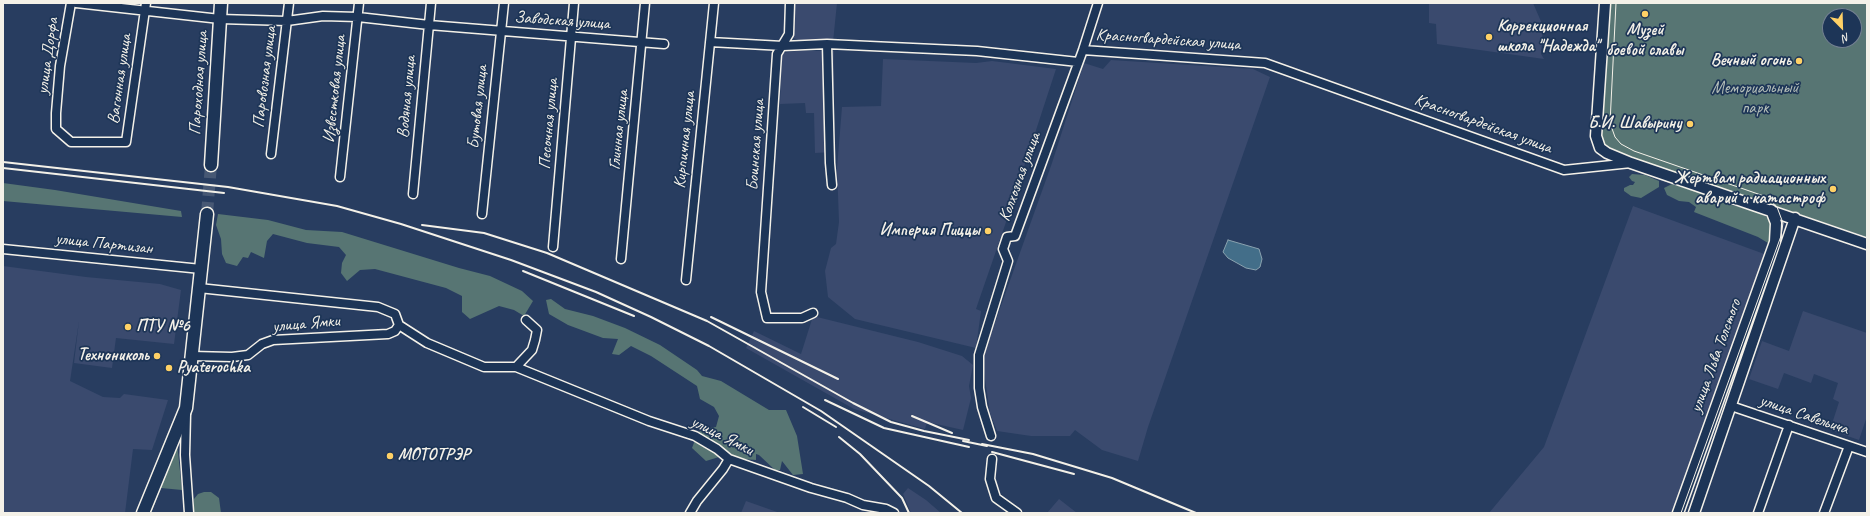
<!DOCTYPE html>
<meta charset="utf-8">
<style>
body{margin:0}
#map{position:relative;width:1870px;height:516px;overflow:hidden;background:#283d60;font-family:Caveat,sans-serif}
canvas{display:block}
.frame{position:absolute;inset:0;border:4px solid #f4f1e8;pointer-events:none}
.north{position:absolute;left:1822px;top:8px;width:40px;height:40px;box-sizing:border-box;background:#1d3557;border:1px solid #738091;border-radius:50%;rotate:157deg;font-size:11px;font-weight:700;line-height:16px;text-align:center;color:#f4f1e8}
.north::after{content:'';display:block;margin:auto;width:14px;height:18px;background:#ffd166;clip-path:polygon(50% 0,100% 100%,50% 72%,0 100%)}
</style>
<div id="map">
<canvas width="1870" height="516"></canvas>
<div class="frame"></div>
<div class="north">N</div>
</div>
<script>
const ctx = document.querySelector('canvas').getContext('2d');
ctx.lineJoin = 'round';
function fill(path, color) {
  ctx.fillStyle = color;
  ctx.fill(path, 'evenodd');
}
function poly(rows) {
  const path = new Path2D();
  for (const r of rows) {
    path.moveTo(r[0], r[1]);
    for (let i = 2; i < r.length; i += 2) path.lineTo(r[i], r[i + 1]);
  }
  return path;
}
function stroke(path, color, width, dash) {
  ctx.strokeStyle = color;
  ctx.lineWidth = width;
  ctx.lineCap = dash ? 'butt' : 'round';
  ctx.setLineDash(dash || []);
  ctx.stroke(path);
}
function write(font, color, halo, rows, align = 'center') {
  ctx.font = font + ' Caveat,sans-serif';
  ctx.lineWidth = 3.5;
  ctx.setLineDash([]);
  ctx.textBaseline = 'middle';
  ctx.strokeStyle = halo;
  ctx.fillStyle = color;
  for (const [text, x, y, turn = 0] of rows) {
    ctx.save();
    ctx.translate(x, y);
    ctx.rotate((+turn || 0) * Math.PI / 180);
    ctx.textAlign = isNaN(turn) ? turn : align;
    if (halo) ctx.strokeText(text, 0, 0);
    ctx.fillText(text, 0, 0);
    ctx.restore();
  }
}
fill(poly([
 [793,3,837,3,833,42,804,42,791,37],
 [1429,3,1533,3,1543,26,1541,54,1544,59,1437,44,1436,24,1429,23],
 [796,51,834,51,833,152,815,153,814,113,806,113,805,103,780,104,782,53],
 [883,59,976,63,992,61,1056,69,1005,225,978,303,976,309,981,311,976,348,855,319,828,297,825,271,831,248,836,244,839,222,837,168,842,107,881,106],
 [1111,60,1253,69,1270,77,1148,427,1138,461,1102,450,1075,430,1070,436,1031,436,997,431,990,413,982,359,1052,163,1084,63,1103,69],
 [1633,206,1767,255,1673,513,1489,513,1544,447],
 [3,266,86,277,160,284,181,290,174,344,116,338,112,368,74,363,79,321,70,381,103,397,120,398,124,394,168,400,152,450,133,449,125,513,3,513],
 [1803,311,1867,333,1867,416,1859,440,1830,430,1839,402,1833,399,1838,383,1814,374,1811,383,1784,373,1778,389,1749,379,1762,341,1789,351],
 [813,316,918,342,962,356,973,365,969,386,971,398,963,430,927,422,925,429,854,409,746,348,754,331,801,354],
 [908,488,926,500,941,513,911,513,903,494],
 [1059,499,1077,513,1047,513],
 [746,501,780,513,741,513]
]), '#3a4a6e');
fill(poly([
 [1610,3,1867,3,1867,237,1612,151,1604,145,1600,135],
 [1830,16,1854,16,1854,40,1830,40],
 [1632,174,1645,175,1659,181,1659,187,1641,198,1631,196,1624,191,1624,188,1630,185,1633,185,1635,182,1632,181,1629,177],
 [3,183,55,190,181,211,182,217,3,201],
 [1672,184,1701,193,1707,199,1752,210,1767,217,1771,222,1772,237,1768,243,1758,237,1694,212,1696,207,1689,202,1679,201,1667,195,1664,188],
 [218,214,268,220,306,230,342,232,459,268,490,276,522,291,533,301,524,316,514,310,499,306,470,319,462,312,462,296,446,288,375,269,360,270,347,281,341,273,342,263,346,255,339,247,307,243,273,234,267,241,264,258,251,252,248,258,243,257,237,266,226,263,222,254,221,239,216,225],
 [551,299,565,309,593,316,625,328,660,345,697,370,702,376,721,381,769,410,786,410,797,436,803,474,793,475,782,461,780,470,775,470,759,455,756,454,756,460,743,459,734,456,726,450,719,457,706,461,692,448,698,432,703,429,716,427,719,416,714,407,700,399,697,386,651,356,631,346,619,355,612,354,618,339,603,338,568,325,549,314,546,300],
 [177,443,182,490,161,488,151,513,148,512],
 [204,492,211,492,219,498,221,513,194,513,194,499,198,494]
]), '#577573');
const water = poly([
 [1228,240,1259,249,1262,259,1260,267,1256,270,1246,268,1228,258,1223,252,1228,240]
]);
fill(water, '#436e89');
stroke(water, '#8aa2af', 1);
stroke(poly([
 [207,214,211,165]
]), '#475874', 12, [12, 6]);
const minor = poly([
 [71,3,60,66,56,113,56,129,71,142,126,142,146,3],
 [76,3,220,19,287,21,323,16,358,17,429,25,664,44],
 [790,3,789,34,777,54,761,292,767,318,802,318,813,313],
 [710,42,783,46,827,44,977,51,1078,62],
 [827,44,830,163,832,185],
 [1083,50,1265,63,1564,170,1631,163],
 [271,154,289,3],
 [340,177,359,3],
 [413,194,431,3],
 [482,214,504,3],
 [553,247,574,3],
 [3,249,201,269],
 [621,259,645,3],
 [686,280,714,3],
 [199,288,378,307,395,314,399,325,427,343,484,367,516,367,649,421,695,436,717,449,729,459,811,488,847,498,863,505,886,509,894,513],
 [192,356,232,357,248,355,262,344,273,340,388,334,395,331,399,325],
 [516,367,532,350,535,340,537,330,526,320],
 [1731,406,1867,452],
 [186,414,185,455,189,513],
 [991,436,982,407,979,388,979,355,1008,261,1003,249,1007,237,1015,236,1083,50,1098,3],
 [992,459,990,479,996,498,1017,513],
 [690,513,697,501,723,469,729,459],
 [1758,513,1789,425],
 [1824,513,1849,446]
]);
const tertiary = poly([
 [1605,3,1596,136,1600,148,1607,153,1631,163,1867,244],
 [1678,513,1775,242,1776,223,1771,210],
 [1694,513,1795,218]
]);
const secondary = poly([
 [211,165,221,3],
 [143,513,186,408,207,214]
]);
stroke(minor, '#f4f1e8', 11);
stroke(tertiary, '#f4f1e8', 13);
stroke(secondary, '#f4f1e8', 15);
stroke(minor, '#1d3557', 8);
stroke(tertiary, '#1d3557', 10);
stroke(secondary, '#1d3557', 12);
stroke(poly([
 [1616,3,1610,123,1615,137,1621,144,1634,151,1761,195,1770,199,1777,207,1783,223,1781,236,1681,513]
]), '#f4f1e8', 1);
stroke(poly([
 [3,162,228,187,337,206,401,224,511,260,596,292,651,317,709,346,821,411,929,486,962,513],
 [3,168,224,193],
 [422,225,484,233,547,253,707,321,853,403,891,422,924,431,969,440],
 [523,271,634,316],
 [711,317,838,379],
 [825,400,884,428,969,447],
 [803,407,836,427],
 [912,416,952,433],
 [839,437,860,454,902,498,909,513],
 [963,441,987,446],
 [982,444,1033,454,1112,478,1196,513],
 [992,452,1074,474]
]), '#f4f1e8', 2);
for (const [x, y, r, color] of [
 [1645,14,4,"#ffd166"],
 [1489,37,4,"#ffd166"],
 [1799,61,4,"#ffd166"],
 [1690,124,4,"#ffd166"],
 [1833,189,4,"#ffd166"],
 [988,231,4,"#ffd166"],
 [128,327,4,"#ffd166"],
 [157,356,4,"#ffd166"],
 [169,368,4,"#ffd166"],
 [390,456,4,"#ffd166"]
]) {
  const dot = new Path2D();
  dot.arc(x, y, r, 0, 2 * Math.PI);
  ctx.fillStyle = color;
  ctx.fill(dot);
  stroke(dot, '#1d3557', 1.5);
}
write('17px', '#f4f1e8', '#1d3557', [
 ["Заводская улица",562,21,4],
 ["Красногвардейская улица",1168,40,4],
 ["улица Дорфа",48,56,-82],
 ["Паровозная улица",265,77,-83],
 ["Вагонная улица",120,79,-82],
 ["Пароходная улица",199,83,-86],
 ["Известковая улица",335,89,-84],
 ["Водяная улица",407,97,-85],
 ["Бутовая улица",478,107,-84],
 ["Песочная улица",549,124,-85],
 ["Красногвардейская улица",1483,124,20],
 ["Глинная улица",619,130,-84],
 ["Кирпичная улица",685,140,-84],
 ["Боинская улица",756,145,-86],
 ["Колхозная улица",1020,177,-70],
 ["улица Партизан",104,244,6],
 ["улица Ямки",306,324,-5],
 ["улица Льва Толстого",1716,356,-70],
 ["улица Савельича",1804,415,19],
 ["улица Ямки",722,436,27]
]);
write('bold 17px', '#f4f1e8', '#1d3557', [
 ["Коррекционная",1497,27,"left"],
 ["школа \"Надежда\"",1497,47,"left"],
 ["Музей",1645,31,"center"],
 ["боевой славы",1645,51,"center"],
 ["Вечный огонь",1791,61],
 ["Б.И. Шавырину",1682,124],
 ["Жертвам радиационных",1825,179],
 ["аварий и катастроф",1825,199],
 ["Империя Пиццы",980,231],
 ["ПТУ №6",136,327,"left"],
 ["Технониколь",149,356],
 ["Pyaterochka",177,368,"left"],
 ["МОТОТРЭР",398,456,"left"]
], 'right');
write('17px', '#b5bfb9', '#1d3557', [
 ["Мемориальный",1755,89],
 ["парк",1755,109]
]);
</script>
